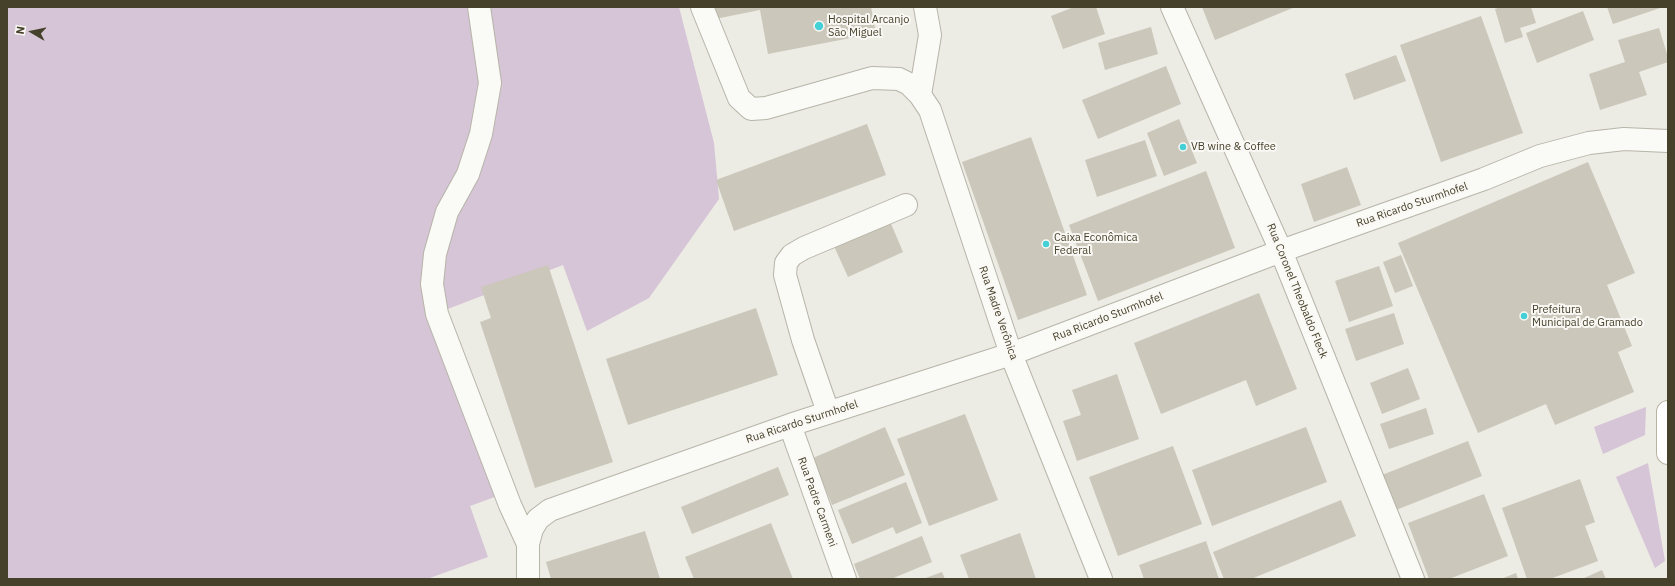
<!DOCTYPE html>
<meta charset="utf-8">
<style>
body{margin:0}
#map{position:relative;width:1675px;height:586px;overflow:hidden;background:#ecebe4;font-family:"IBM Plex Sans",sans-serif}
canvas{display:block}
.frame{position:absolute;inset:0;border:8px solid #46412a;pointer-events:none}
.north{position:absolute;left:12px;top:12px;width:40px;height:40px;-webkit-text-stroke:3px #f9f8f4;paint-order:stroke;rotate:279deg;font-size:11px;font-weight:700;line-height:16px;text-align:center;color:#46412a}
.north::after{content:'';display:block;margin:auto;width:14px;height:18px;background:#46412a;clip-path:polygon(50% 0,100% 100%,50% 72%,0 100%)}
</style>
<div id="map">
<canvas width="1675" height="586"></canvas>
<div class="frame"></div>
<div class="north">N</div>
</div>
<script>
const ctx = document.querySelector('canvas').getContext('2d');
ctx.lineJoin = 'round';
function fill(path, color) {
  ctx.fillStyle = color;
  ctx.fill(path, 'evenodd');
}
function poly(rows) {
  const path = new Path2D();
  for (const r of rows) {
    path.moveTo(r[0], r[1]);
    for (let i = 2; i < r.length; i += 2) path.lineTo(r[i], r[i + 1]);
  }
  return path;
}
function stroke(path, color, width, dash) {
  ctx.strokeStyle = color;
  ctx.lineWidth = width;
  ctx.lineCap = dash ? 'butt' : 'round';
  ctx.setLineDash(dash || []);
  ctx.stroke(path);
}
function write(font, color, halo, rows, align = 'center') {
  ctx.font = font + ' "IBM Plex Sans",sans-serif';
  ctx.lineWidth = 4;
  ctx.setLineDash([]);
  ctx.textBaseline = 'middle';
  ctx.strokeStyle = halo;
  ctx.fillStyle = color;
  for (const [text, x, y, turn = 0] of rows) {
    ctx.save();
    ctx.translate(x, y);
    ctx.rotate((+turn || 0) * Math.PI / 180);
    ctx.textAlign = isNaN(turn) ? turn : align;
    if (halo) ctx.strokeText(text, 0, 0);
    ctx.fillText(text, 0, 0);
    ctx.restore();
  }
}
fill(poly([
 [7,7,679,7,714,143,719,199,649,298,587,331,563,265,445,310,500,495,470,506,488,557,427,579,7,579],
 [1646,407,1645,435,1603,454,1594,427],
 [1648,463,1665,561,1655,568,1616,477]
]), '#d6c4d7');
fill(poly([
 [713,7,871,7,876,33,768,54,760,10,715,19],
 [1074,7,1096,7,1105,34,1063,49,1051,16],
 [1202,7,1295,7,1215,40],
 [1501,7,1531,7,1536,23,1520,28,1523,37,1505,43,1495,9],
 [1607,7,1663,7,1613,24],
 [1583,11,1594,40,1537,63,1526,33],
 [1481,16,1523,133,1441,162,1400,45],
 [1151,27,1158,54,1105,70,1098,43],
 [1659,28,1668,57,1668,62,1639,72,1647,95,1600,110,1589,74,1625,62,1618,40],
 [1396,55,1406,81,1354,100,1345,74],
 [1166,66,1181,104,1098,139,1082,100],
 [1179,119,1197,163,1164,176,1147,133],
 [867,124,886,175,734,231,716,180],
 [1031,137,1087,295,1018,320,962,162],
 [1145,140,1157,176,1097,197,1085,160],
 [1588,162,1635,273,1607,285,1632,346,1618,352,1634,392,1555,425,1546,404,1478,433,1398,243],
 [1347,167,1361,205,1314,222,1301,184],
 [1206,171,1235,248,1098,301,1069,225],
 [889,219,903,252,848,277,833,244],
 [1401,255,1413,286,1395,293,1383,262],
 [548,265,613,462,535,488,480,322,491,318,481,287],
 [1379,266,1393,306,1349,322,1335,281],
 [1259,293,1297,389,1256,406,1246,380,1161,414,1134,343],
 [756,308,778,375,628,425,606,359],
 [1394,313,1404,344,1356,361,1345,329],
 [1408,368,1420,399,1382,414,1370,383],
 [1117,374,1139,439,1077,461,1063,421,1081,415,1072,390],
 [1426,408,1434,434,1389,449,1380,424],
 [965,414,998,500,929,526,897,439],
 [885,427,905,475,832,505,813,458],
 [1306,427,1327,482,1212,526,1192,470],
 [1468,441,1482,476,1396,510,1382,475],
 [1173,446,1202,524,1118,556,1089,477],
 [778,467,789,495,692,534,681,507],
 [1580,479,1595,522,1585,526,1598,561,1550,579,1527,579,1502,508],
 [906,482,922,523,896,534,893,527,852,544,838,510],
 [1484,494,1508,556,1449,579,1429,579,1408,523],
 [1341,500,1356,536,1251,579,1224,579,1213,552],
 [771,523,793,579,694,579,685,557],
 [645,531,660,579,551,579,546,562],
 [1020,533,1036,579,969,579,960,555],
 [922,536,932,562,891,579,860,579,854,564],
 [1206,541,1219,579,1144,579,1139,565],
 [1602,570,1606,579,1582,579],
 [942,572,945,579,923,579],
 [1516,573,1518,579,1501,579]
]), '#cbc7ba');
const minor = poly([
 [479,7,490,83,481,134,468,174,447,212,435,254,432,284,437,314,510,505,528,544],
 [702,7,739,98,751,109,766,108,872,78,899,79,909,84,920,95,930,110,1011,354,1101,579],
 [1172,7,1281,251,1413,579],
 [920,95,930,35,925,7],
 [828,412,803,340,785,275,786,263,792,255,804,248,906,205],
 [790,425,845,579],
 [528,579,528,544,532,529,538,519,550,510,790,425,1011,354,1281,251,1484,179,1540,156,1589,143,1624,139,1668,141]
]);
const major = poly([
 [1668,412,1668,453]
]);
stroke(minor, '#b7b5a8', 24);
stroke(major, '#b9b4a2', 24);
stroke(minor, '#fafaf7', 22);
stroke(major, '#fff', 22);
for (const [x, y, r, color] of [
 [819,26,5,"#44d0d6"],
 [1183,147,4,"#44d0d6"],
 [1046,244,4,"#44d0d6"],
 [1524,316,4,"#44d0d6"]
]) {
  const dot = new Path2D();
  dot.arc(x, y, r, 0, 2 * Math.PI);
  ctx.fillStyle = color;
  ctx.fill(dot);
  stroke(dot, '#f9f8f4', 1.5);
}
write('11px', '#46412a', '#f9f8f4', [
 ["Hospital Arcanjo",828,20],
 ["São Miguel",828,33],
 ["VB wine & Coffee",1191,147],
 ["Caixa Econômica",1054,238],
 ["Federal",1054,251],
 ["Prefeitura",1532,310],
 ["Municipal de Gramado",1532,323]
], 'left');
write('11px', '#46412a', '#f9f8f4', [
 ["Rua Ricardo Sturmhofel",1412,205,-19],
 ["Rua Coronel Theobaldo Fleck",1297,291,68],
 ["Rua Madre Verônica",998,313,71],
 ["Rua Ricardo Sturmhofel",1108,317,-21],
 ["Rua Ricardo Sturmhofel",802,422,-18],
 ["Rua Padre Carmeni",817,502,70]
]);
</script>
